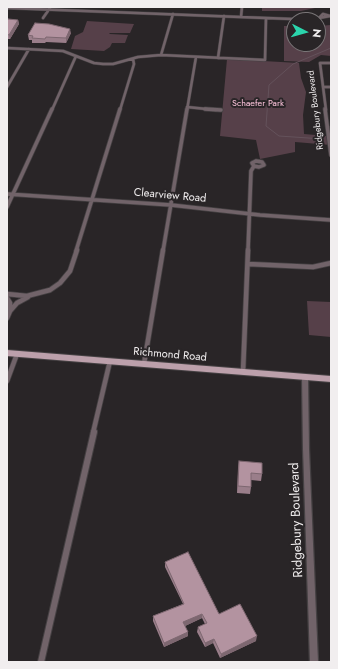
<!DOCTYPE html>
<style>
body{margin:0}
#map{position:relative;width:338px;height:669px;overflow:hidden;background:#292527;font-family:Jost,sans-serif}
canvas{display:block}
.frame{position:absolute;inset:0;border:8px solid #f1eeef;pointer-events:none}
.north{position:absolute;left:286px;top:12px;width:40px;height:40px;box-sizing:border-box;background:#292527;border:1px solid #797577;border-radius:50%;rotate:96deg;font-size:11px;font-weight:700;line-height:16px;text-align:center;color:#f1eeef}
.north::after{content:'';display:block;margin:auto;width:14px;height:18px;background:#2bd5ac;clip-path:polygon(50% 0,100% 100%,50% 72%,0 100%)}
</style>
<div id="map">
<canvas width="338" height="669"></canvas>
<div class="frame"></div>
<div class="north">N</div>
</div>
<script>
const ctx = document.querySelector('canvas').getContext('2d');
ctx.lineJoin = 'round';
function fill(path, color) {
  ctx.fillStyle = color;
  ctx.fill(path, 'evenodd');
}
function poly(rows) {
  const path = new Path2D();
  for (const r of rows) {
    path.moveTo(r[0], r[1]);
    for (let i = 2; i < r.length; i += 2) path.lineTo(r[i], r[i + 1]);
  }
  return path;
}
function stroke(path, color, width, dash) {
  ctx.strokeStyle = color;
  ctx.lineWidth = width;
  ctx.lineCap = dash ? 'butt' : 'round';
  ctx.setLineDash(dash || []);
  ctx.stroke(path);
}
function write(font, color, halo, rows, align = 'center') {
  ctx.font = font + ' Jost,sans-serif';
  ctx.lineWidth = 4;
  ctx.setLineDash([]);
  ctx.textBaseline = 'middle';
  ctx.strokeStyle = halo;
  ctx.fillStyle = color;
  for (const [text, x, y, turn = 0] of rows) {
    ctx.save();
    ctx.translate(x, y);
    ctx.rotate((+turn || 0) * Math.PI / 180);
    ctx.textAlign = isNaN(turn) ? turn : align;
    if (halo) ctx.strokeText(text, 0, 0);
    ctx.fillText(text, 0, 0);
    ctx.restore();
  }
}
fill(poly([
 [262,7,331,7,331,8,315,8,301,11,262,11],
 [87,21,134,24,130,33,109,33,110,34,128,35,125,43,112,43,110,47,104,51,71,49,75,36,83,32],
 [331,25,331,56,321,55,309,62,284,61,284,26,294,26,294,44,318,44,318,26],
 [227,59,299,63,301,78,306,92,303,115,304,134,327,136,327,126,331,126,331,145,295,142,295,152,260,159,256,140,220,136],
 [307,301,331,302,331,337,309,335]
]), '#564049');
stroke(poly([
 [323,139,279,136,266,126,269,85,293,64,331,48]
]), '#64525b', 1);
const minorFar3 = poly([
 [7,8,292,19,319,18],
 [323,14,330,16,319,18,323,14],
 [241,17,242,7],
 [43,18,50,8],
 [7,48,63,51,94,63,103,64,113,64,138,57,161,55,265,60,266,18],
 [161,55,173,14],
 [218,58,224,16],
 [7,87,29,49],
 [323,87,331,87],
 [187,107,216,110],
 [52,110,76,56],
 [120,110,134,64,133,59],
 [187,110,196,57],
 [326,110,320,63,331,63]
]);
const minorFar2 = poly([
 [205,109,221,110],
 [325,109,331,155],
 [256,161,262,162,264,165,259,167,254,166,252,163,256,161],
 [7,194,171,205,260,215,331,220],
 [7,207,52,109],
 [76,251,120,109],
 [163,251,187,109],
 [248,251,251,171,254,166]
]);
const minorFar1 = poly([
 [248,264,313,267,331,263],
 [7,294,27,296,50,290,60,283,70,271,77,250],
 [7,298,10,303,10,311],
 [7,318,10,311,17,303,28,297],
 [144,364,163,250],
 [243,372,248,250],
 [7,381,17,354],
 [93,433,110,361]
]);
const minor = poly([
 [41,662,94,432]
]);
const tertiary = poly([
 [303,375,307,375,308,377,309,449,318,662,310,662,303,449,302,377,303,375]
]);
const primary = poly([
 [7,350,331,376,331,382,7,356,7,350]
]);
stroke(minorFar3, '#454143', 3.5);
stroke(minorFar2, '#454143', 5);
stroke(minorFar1, '#454143', 6);
stroke(minor, '#454143', 8);
stroke(tertiary, '#454143', 2.5);
stroke(primary, '#454143', 2);
stroke(minorFar3, '#716369', 2.5);
stroke(minorFar2, '#716369', 3.5);
stroke(minorFar1, '#716369', 4.5);
stroke(minor, '#716369', 6);
fill(tertiary, '#716369');
fill(primary, '#bca0ab');
fill(poly([
 [18,20,19,24,10,39,7,39,7,21],
 [71,33,66,43,46,42,45,43,32,43,32,40,29,40,28,35],
 [239,461,262,474,261,481,251,480,251,487,250,494,237,493,238,468],
 [165,562,219,614,256,641,220,658,213,643,205,647,197,632,198,627,205,624,202,618,185,626,188,636,164,647,153,621,153,616,183,604,165,567]
]), '#9a7e8a');
fill(poly([
 [18,20,19,24,10,39,9,35],
 [70,29,71,33,66,43,66,38],
 [202,614,202,618,183,627,183,622],
 [188,632,188,636,164,647,164,643],
 [257,636,256,641,220,658,221,654],
 [214,639,213,643,205,647,205,643]
]), '#7d6770');
const building = poly([
 [8,19,18,20,9,35,7,34,7,21,8,19],
 [35,23,49,24,70,29,66,38,46,37,45,39,32,38,33,36,28,35,35,23],
 [239,461,262,463,262,474,251,473,251,487,238,486,239,461],
 [188,552,219,614,240,604,257,636,221,654,214,639,205,643,198,627,207,623,202,614,183,622,188,632,164,643,153,616,184,604,165,562,188,552]
]);
fill(building, '#b393a0');
stroke(building, '#7d6770', 1);
write('9px', '#fcc3db', '#292527', [
 ["Schaefer Park",258,104]
]);
write('9px', '#f1eeef', '#292527', [
 ["Ridgebury Boulevard",316,110,-97]
]);
write('11px', '#f1eeef', '#292527', [
 ["Clearview Road",170,196,5],
 ["Richmond Road",170,355,5]
]);
write('13px', '#f1eeef', '#292527', [
 ["Ridgebury Boulevard",297,520,-92]
]);
</script>
